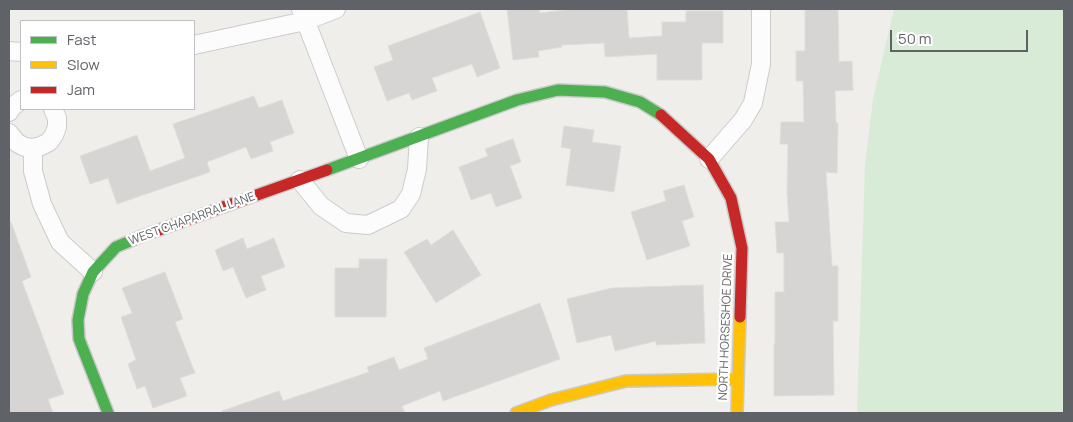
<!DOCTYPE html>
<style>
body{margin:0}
#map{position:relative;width:1073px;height:422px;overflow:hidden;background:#efeeea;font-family:Manrope,sans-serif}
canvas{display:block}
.frame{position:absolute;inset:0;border:10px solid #5f6368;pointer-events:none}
.legend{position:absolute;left:20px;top:20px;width:175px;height:90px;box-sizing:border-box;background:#fff;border:1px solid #bfc1c3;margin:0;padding:6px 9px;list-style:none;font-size:15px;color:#5f6368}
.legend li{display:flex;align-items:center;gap:10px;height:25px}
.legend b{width:25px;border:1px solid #bfc1c3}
.scale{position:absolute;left:890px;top:30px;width:138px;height:22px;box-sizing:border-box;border:2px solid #5f6368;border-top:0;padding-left:6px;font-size:15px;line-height:18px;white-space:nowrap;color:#5f6368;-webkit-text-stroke:4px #fff;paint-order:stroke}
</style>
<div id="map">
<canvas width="1073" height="422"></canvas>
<div class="frame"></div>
<ul class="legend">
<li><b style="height:6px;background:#4caf50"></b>Fast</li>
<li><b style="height:6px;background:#ffc107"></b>Slow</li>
<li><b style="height:6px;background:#c62828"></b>Jam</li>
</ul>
<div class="scale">50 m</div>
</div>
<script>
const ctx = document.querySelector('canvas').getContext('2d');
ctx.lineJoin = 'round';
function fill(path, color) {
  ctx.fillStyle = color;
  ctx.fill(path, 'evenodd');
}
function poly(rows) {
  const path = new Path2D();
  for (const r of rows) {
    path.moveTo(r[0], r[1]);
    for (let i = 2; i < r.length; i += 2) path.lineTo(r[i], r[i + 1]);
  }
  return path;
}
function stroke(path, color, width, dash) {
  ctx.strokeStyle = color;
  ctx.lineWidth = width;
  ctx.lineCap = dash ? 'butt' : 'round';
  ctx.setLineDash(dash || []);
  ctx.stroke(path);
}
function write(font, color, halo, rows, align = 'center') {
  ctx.font = font + ' Manrope,sans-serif';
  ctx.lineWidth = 4.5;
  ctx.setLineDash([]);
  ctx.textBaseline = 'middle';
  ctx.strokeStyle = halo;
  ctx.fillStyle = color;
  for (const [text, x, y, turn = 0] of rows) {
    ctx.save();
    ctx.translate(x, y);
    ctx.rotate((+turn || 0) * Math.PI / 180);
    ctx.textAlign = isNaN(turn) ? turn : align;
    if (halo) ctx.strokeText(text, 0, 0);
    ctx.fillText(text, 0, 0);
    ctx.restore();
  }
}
fill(poly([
 [894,9,1064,9,1064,413,857,413,865,165,873,99]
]), '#d8ebd6');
const building = poly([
 [507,9,539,9,540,13,572,9,627,9,629,38,662,36,662,22,686,22,686,11,723,11,723,43,702,43,702,80,657,80,657,54,605,57,604,43,561,45,562,47,538,51,539,57,513,60,507,9],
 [805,9,838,9,839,62,852,61,853,90,835,91,836,123,838,123,837,173,826,172,832,266,838,266,838,321,833,321,834,395,774,396,774,344,775,344,775,292,784,292,784,253,777,253,775,222,789,222,787,192,788,144,780,144,781,122,804,122,803,81,796,81,796,51,805,51,805,9],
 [480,12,500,68,477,77,472,64,432,78,437,91,412,100,409,93,387,101,374,67,393,60,388,46,480,12],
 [254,96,259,108,282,100,294,133,270,142,273,151,251,159,246,147,207,162,210,172,117,204,108,178,90,184,80,156,137,135,150,171,185,158,173,124,254,96],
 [564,126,594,130,592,142,621,146,614,192,566,185,571,149,561,147,564,126],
 [513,139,521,162,510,166,522,198,496,207,491,193,471,200,459,167,488,156,485,149,513,139],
 [684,185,694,217,682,221,690,246,647,260,631,212,666,201,663,191,684,185],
 [9,222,11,222,31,277,22,281,64,394,48,399,53,413,9,413,9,222],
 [453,230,481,275,436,303,404,252,427,239,431,245,453,230],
 [243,238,247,249,274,238,285,267,261,276,266,290,246,298,233,267,223,271,215,250,243,238],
 [359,259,387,259,386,317,335,317,335,268,359,268,359,259],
 [165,272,183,319,175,322,195,373,180,378,187,396,153,408,145,386,137,389,128,364,136,360,121,317,132,313,122,288,165,272],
 [703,285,705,343,656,345,656,341,615,351,611,335,577,343,567,299,612,288,703,285],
 [540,303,560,359,443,401,440,391,402,406,405,413,222,413,222,411,279,391,283,401,369,372,367,367,394,357,399,370,428,359,424,348,540,303]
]);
fill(building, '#d6d5d3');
stroke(building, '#deddd9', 1);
const street = poly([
 [301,9,359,159],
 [194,45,305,21,336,9],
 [9,51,21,52],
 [9,112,11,108,21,100],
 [9,133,17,143,25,147,33,148,41,146,49,142,54,135,57,127,57,118,53,109],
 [33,148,33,171,42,204,60,242,93,272],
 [709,159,743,120,753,103,761,64,761,9],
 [300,180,321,206,346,223,368,225,401,209,411,194,417,169,419,137]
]);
const fast = poly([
 [327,170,517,100,558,90,605,92,640,102,661,115],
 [108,413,79,339,78,320,83,294,93,272,116,247,142,236]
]);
const slow = poly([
 [516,413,551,400,626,381,738,379],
 [737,413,740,317]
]);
const jam = poly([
 [661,115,709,159,731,198,742,248,740,317],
 [142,236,327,170]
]);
stroke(street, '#cbcccc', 20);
stroke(fast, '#cacacb', 14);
stroke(slow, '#cacacb', 14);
stroke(jam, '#cacacb', 14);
stroke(street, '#fdfcfc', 18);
stroke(fast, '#4caf50', 11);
stroke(slow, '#ffc107', 11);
stroke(jam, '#c62828', 11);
write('12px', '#5f6368', '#fff', [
 ["WEST CHAPARRAL LANE",192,219,-20],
 ["NORTH HORSESHOE DRIVE",726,327,-88]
]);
</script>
